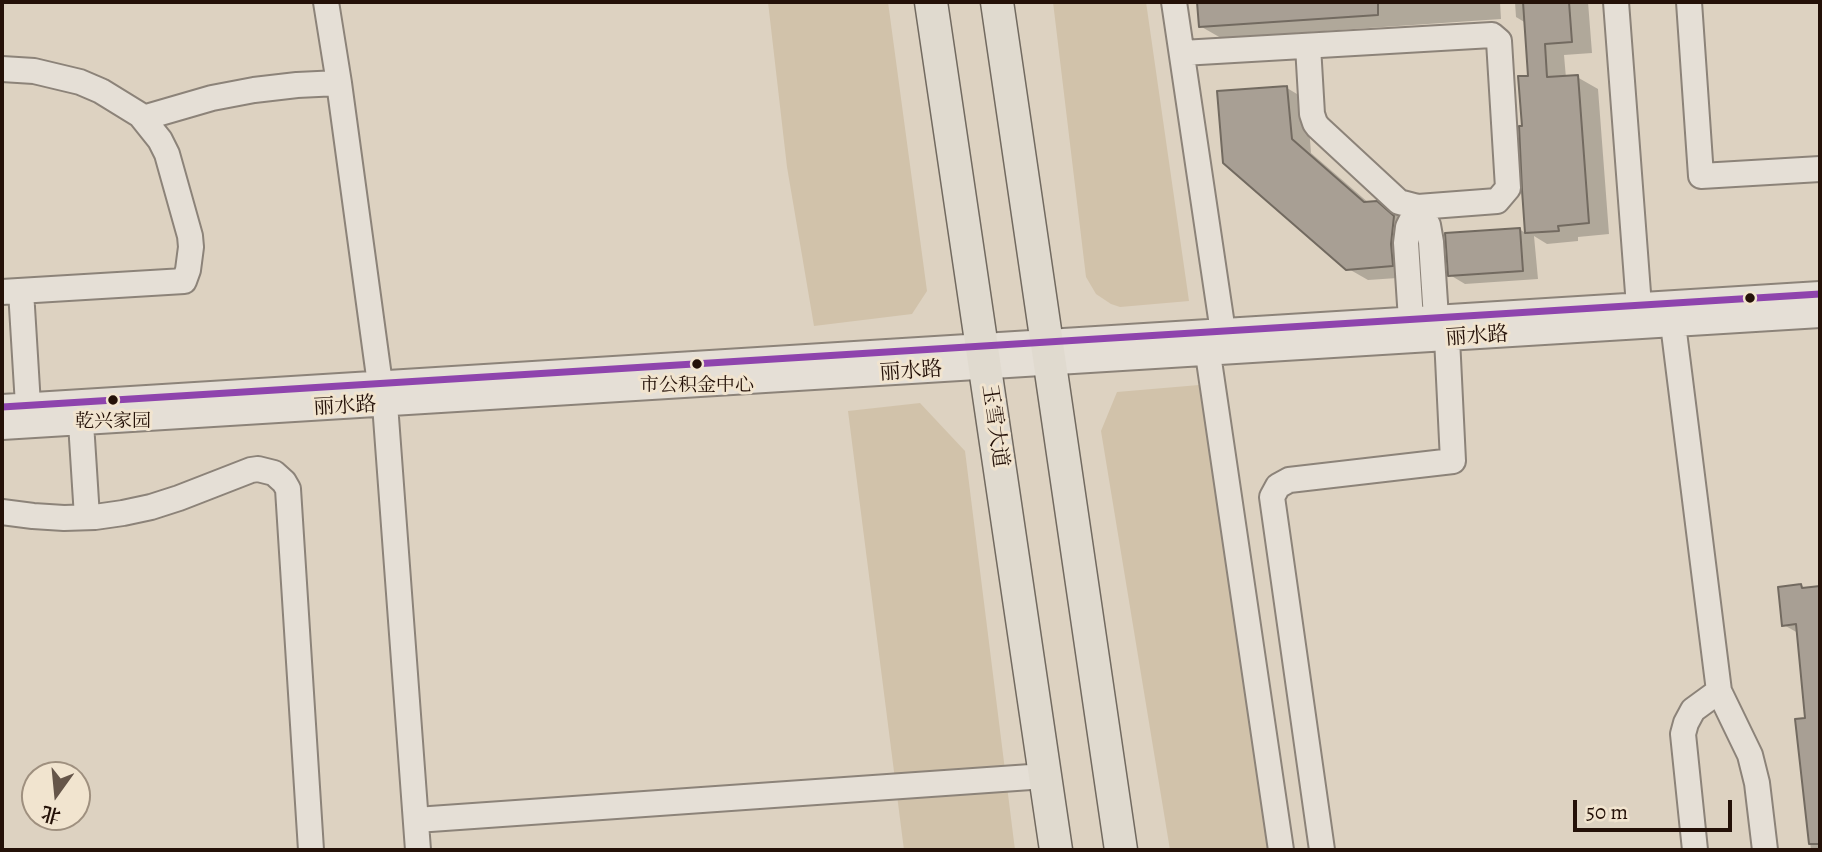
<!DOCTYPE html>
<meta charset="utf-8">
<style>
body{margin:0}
#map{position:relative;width:1822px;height:852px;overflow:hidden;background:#ddd2c1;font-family:Alegreya,"Noto Serif SC",serif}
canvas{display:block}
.frame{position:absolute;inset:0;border:4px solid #241108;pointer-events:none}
.north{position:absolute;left:21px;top:761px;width:70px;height:70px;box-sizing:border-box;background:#f1e4cf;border:2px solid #9f907f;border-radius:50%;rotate:195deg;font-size:19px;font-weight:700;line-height:28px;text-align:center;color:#241108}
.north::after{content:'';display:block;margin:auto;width:24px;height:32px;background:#655549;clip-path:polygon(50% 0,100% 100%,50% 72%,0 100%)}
.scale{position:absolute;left:1573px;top:800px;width:159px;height:32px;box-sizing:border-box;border:4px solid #241108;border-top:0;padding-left:9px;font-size:21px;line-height:24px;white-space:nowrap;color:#241108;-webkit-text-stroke:5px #f1e4cf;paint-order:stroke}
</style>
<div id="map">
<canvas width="1822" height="852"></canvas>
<div class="frame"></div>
<div class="north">北</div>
<div class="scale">50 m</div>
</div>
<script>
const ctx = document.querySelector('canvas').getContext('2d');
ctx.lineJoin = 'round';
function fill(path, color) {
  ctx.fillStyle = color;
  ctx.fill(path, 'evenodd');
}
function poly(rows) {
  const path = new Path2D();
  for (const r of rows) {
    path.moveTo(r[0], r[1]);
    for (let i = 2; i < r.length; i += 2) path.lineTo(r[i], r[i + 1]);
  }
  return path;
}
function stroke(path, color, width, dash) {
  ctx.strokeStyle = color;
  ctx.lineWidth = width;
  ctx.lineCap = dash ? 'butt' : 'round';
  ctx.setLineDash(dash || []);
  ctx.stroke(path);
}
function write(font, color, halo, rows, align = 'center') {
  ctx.font = font + ' Alegreya,"Noto Serif SC",serif';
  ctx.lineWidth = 6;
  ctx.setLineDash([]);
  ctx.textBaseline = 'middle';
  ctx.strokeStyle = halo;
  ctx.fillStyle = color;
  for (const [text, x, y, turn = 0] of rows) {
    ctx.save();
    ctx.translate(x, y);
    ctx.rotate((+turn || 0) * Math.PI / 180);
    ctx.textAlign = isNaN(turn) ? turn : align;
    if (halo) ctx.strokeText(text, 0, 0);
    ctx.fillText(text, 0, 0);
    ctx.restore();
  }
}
fill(poly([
 [768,2,888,2,927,291,912,314,814,326,787,167],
 [1053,2,1146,2,1189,301,1120,307,1111,304,1096,294,1086,277],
 [1199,385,1268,850,1170,850,1101,431,1117,392],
 [920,403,965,451,1015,850,904,850,848,411]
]), '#d1c2aa');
fill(poly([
 [1199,2,1500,2,1501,19,1221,38,1200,26],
 [1515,2,1588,2,1592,53,1564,55,1566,78,1577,77,1598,89,1609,234,1578,237,1578,241,1547,244,1534,236,1538,279,1465,284,1450,275,1519,229,1527,234,1524,190,1523,127,1530,77,1526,23,1516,17],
 [1287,88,1307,100,1311,153,1370,204,1376,203,1397,215,1414,229,1412,277,1368,280,1347,268,1224,162],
 [1801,586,1807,589,1820,588,1820,850,1811,850,1797,720,1807,720,1798,633,1784,625]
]), '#0003');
const building = poly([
 [1197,2,1378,2,1378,15,1199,27,1197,2],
 [1523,2,1569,2,1572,42,1545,44,1547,77,1578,75,1589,223,1558,226,1559,231,1525,233,1522,190,1519,126,1522,126,1518,76,1528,76,1523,2],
 [1287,86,1292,139,1364,202,1377,201,1394,216,1391,244,1393,266,1346,270,1223,163,1217,91,1287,86],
 [1520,228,1523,271,1448,276,1445,233,1520,228],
 [1801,584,1802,588,1820,586,1820,844,1809,844,1795,719,1805,718,1796,624,1782,626,1778,587,1801,584]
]);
fill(building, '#a89f94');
stroke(building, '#726a60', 2);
const minor = poly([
 [326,2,339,83,380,384],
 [1174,2,1223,332],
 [1616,2,1639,306],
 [1689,2,1701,176,1820,169],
 [1182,53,1492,35,1499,41,1508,188,1497,201,1418,207,1399,202,1318,127,1315,123,1312,114,1308,46],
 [2,69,34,71,80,82,101,91,140,115,160,140,167,154,190,236,191,247,188,270,184,281,2,292],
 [143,118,212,98,254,90,297,85,339,83],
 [1418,207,1428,225,1431,242,1436,318],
 [21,291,28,405],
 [1411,320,1406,243,1408,227,1418,207],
 [1673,324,1719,691,1750,755,1757,783,1765,850],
 [1208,354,1281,850],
 [385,404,418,850],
 [2,407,1820,294],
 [81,423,87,517],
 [2,427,1820,315],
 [2,512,33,516,64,518,95,517,123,513,151,507,179,498,251,470,258,469,274,473,284,482,288,489,311,850],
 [416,820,1045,776],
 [1322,850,1272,497,1278,486,1289,480,1453,461,1447,338],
 [1695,850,1683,734,1686,723,1693,710,1719,691]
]);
const major = poly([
 [931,2,1056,850],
 [997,2,1121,850]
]);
stroke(minor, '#8c8379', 28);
stroke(major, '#726a60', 35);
stroke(minor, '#e5dfd6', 24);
stroke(major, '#e0dacf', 32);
stroke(poly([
 [2,407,1820,294]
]), '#8e44ad', 7);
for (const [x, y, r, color] of [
 [1750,298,6,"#241108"],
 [697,364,6,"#241108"],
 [113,400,6,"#241108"]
]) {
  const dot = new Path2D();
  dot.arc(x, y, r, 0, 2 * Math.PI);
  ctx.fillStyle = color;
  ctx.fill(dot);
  stroke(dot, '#f1e4cf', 2.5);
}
write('19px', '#241108', '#f1e4cf', [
 ["市公积金中心",697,386],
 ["乾兴家园",113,422]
]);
write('21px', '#241108', '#f1e4cf', [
 ["丽水路",1477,337,-4],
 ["丽水路",911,372,-4],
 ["丽水路",345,407,-3],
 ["玉雪大道",994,426,82]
]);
</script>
